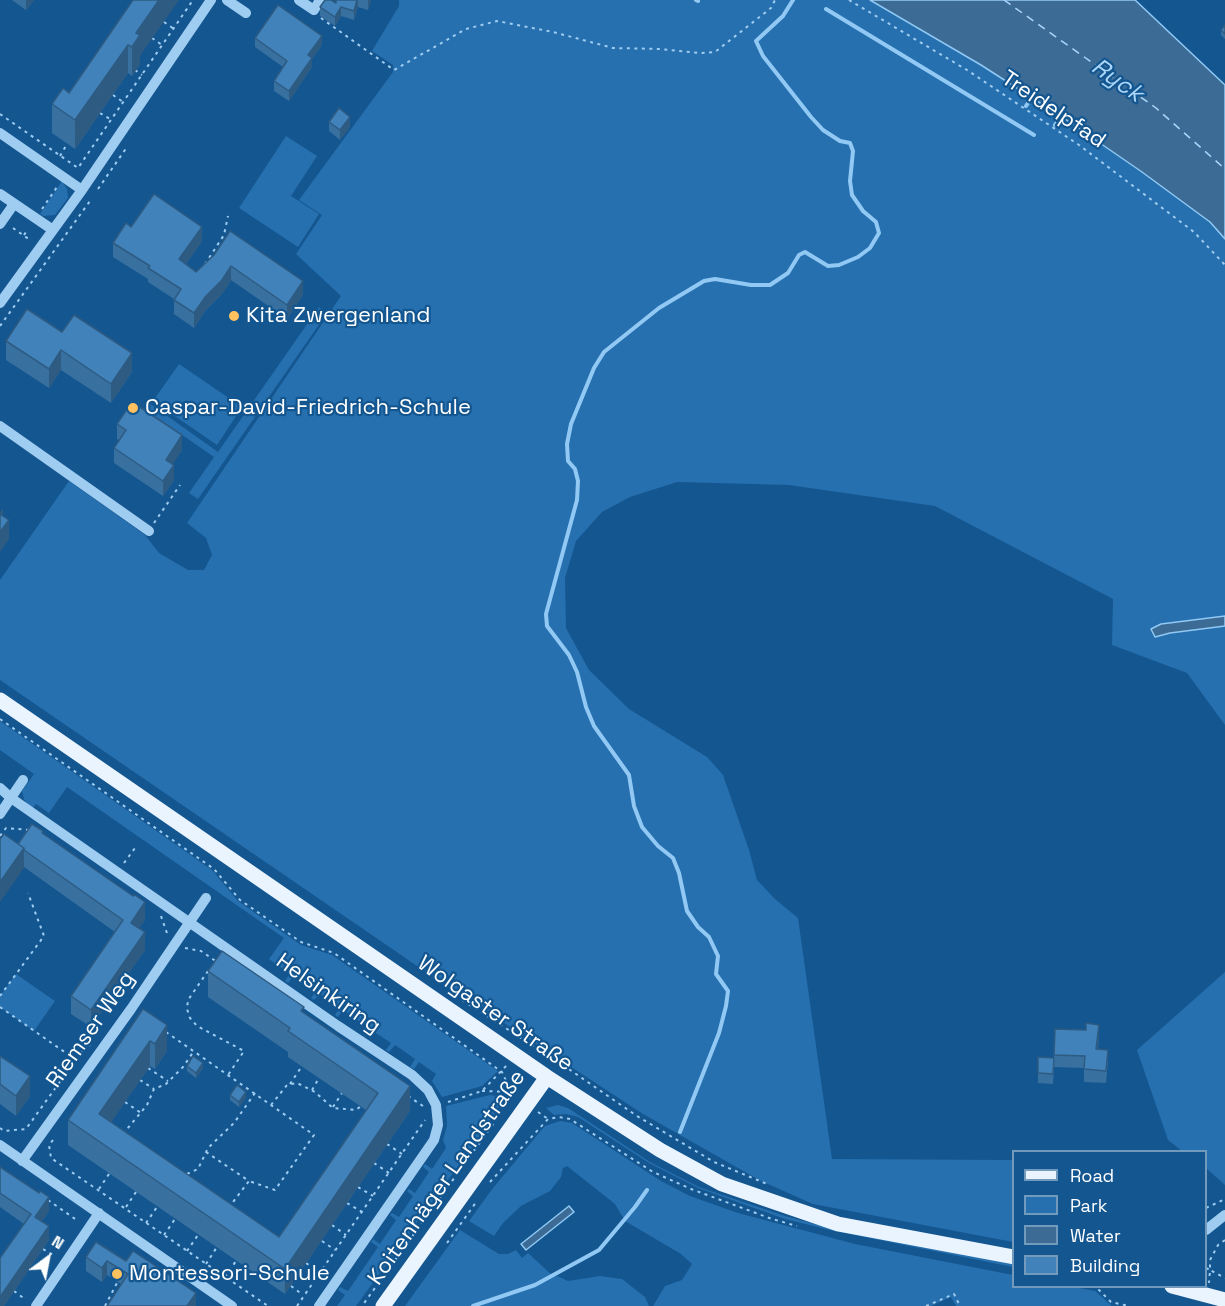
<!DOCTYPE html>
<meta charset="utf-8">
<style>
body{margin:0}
#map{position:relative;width:1225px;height:1306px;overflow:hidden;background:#145690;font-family:"Space Grotesk",sans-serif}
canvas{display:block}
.legend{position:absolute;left:1012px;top:1150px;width:195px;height:138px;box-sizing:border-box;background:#145690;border:2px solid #729abc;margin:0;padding:8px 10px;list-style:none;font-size:18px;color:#fff}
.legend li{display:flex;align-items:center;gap:12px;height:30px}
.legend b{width:30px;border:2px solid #729abc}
.north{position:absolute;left:18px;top:1228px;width:60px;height:60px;-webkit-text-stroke:4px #145690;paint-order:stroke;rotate:32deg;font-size:16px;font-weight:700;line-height:24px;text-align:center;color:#fff}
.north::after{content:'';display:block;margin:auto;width:21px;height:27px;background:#fff;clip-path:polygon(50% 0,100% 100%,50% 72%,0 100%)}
</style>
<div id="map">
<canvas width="1225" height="1306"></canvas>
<ul class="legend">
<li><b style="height:8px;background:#e9f4ff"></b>Road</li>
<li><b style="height:16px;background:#2670af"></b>Park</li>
<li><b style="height:16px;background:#3c6c96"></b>Water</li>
<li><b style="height:16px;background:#4182ba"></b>Building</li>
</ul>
<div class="north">N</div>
</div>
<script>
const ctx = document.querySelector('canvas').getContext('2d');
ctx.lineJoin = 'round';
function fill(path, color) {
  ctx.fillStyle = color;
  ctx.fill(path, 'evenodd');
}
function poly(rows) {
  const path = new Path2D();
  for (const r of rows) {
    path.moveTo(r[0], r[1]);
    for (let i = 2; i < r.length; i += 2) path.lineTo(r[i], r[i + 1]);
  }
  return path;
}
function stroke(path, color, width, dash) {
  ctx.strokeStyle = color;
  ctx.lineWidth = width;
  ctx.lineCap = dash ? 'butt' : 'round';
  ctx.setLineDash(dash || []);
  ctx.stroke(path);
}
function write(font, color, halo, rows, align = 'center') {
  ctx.font = font + ' "Space Grotesk",sans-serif';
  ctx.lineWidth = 4.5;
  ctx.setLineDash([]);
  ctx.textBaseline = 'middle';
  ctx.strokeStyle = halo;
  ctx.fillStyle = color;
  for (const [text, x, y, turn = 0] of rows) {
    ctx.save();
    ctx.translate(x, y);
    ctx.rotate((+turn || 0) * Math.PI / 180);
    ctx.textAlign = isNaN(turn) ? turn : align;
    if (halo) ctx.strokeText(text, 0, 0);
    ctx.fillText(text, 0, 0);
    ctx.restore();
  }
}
fill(poly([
 [399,0,870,0,981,65,1065,119,1142,172,1210,222,1225,239,1225,616,1161,624,1156,637,1170,633,1225,626,1225,725,1187,673,1112,645,1113,599,935,506,789,485,677,482,630,497,602,512,576,541,565,578,566,628,589,670,629,709,707,757,723,775,749,850,757,880,775,899,798,918,832,1159,1013,1160,1013,1242,813,1204,761,1181,643,1114,420,968,0,680,0,580,69,481,145,535,159,553,188,570,204,570,212,555,206,538,187,523,341,296,296,254,322,215,299,200,393,72,393,65,372,51,399,6],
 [286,136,317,156,291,196,319,214,298,247,239,208],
 [62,181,67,189,68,198,55,215,43,216,40,214],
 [319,307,327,313,198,499,189,493,214,457,159,419,157,421,143,411,149,403,218,452],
 [179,364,242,407,217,445,153,401],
 [0,721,212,870,238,901,301,945,332,955,498,1071,482,1086,442,1097,432,1081,436,1074,419,1062,414,1069,410,1067,415,1059,395,1045,389,1052,386,1050,391,1043,370,1029,365,1036,362,1033,366,1026,343,1010,338,1017,335,1015,340,1008,320,994,314,1000,311,998,316,991,294,976,288,983,285,981,290,974,269,959,284,938,67,787,49,813,36,804,33,808,27,804,24,799,22,791,34,774,0,750],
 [1225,972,1225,1185,1206,1168,1206,1152,1182,1151,1168,1140,1137,1050],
 [16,974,55,1001,34,1031,0,1007,0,996],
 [490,1095,503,1097,503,1101,486,1128,356,1306,337,1306,345,1295,338,1290,340,1287,348,1291,378,1247,371,1242,373,1239,380,1244,396,1220,390,1215,392,1213,399,1217,413,1196,407,1191,409,1189,415,1193,429,1172,423,1167,425,1164,432,1169,446,1148,443,1140,447,1126,446,1106],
 [558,1105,568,1108,650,1162,699,1187,785,1216,830,1228,1013,1264,1013,1267,830,1230,785,1219,698,1188,649,1163,578,1117,566,1114,554,1115,546,1108],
 [560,1121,572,1123,661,1181,690,1196,738,1213,855,1244,1013,1275,1014,1286,1074,1287,1095,1291,1112,1306,956,1306,951,1297,931,1306,653,1306,665,1286,682,1280,692,1264,681,1254,625,1221,615,1204,567,1166,563,1168,561,1177,550,1191,521,1206,503,1223,494,1236,469,1221,493,1188,539,1133,545,1126],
 [460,1230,499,1254,508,1254,516,1250,522,1258,528,1253,554,1277,557,1276,568,1281,600,1276,622,1279,645,1297,649,1306,405,1306]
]), '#2670af');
const water = poly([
 [870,0,1135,0,1225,85,1225,239,1210,222,1142,172,1065,119,981,65,870,0],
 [1225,616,1225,626,1170,633,1155,637,1151,629,1161,624,1225,616],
 [569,1206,574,1212,526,1250,521,1244,569,1206]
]);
fill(water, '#3c6c96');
stroke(water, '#91c9f4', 1.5);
stroke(poly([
 [696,0,698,1],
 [826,9,1034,135],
 [1026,106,1034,94],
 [1055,125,1063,113],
 [680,1132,719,1033,726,1006,728,991,716,974,718,956,709,937,698,927,687,911,679,873,673,858,658,846,642,827,634,806,629,775,594,726,586,707,577,672,569,655,547,626,546,614,577,500,578,481,575,469,568,461,567,444,571,424,594,368,604,352,659,308,704,281,715,279,751,285,770,285,788,273,799,255,805,252,828,266,839,265,858,257,870,248,879,233,876,222,863,211,852,195,850,181,853,151,850,143,840,141,823,130,811,117,763,56,756,41,783,16,793,0],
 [473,1306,535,1285,599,1250,635,1207,647,1190]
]), '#91c9f4', 4);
stroke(poly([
 [1004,0,1156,108,1225,169]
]), '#abd6f8', 1.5, [8, 6]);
stroke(poly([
 [849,0,967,70,1079,145,1194,232,1225,265],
 [321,18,394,70,466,29,497,21,553,32,613,48,660,49,700,53,715,52,771,8,775,0],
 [164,22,174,29],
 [152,38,162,45],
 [135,70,142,75],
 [113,95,123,102],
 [100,113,110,119],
 [0,114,78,168,193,0],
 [60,156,67,144],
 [98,189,127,147],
 [42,209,57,187],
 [13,228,30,240],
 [24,235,28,229],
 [205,264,224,235,228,216],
 [0,326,90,201],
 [154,523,180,485],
 [0,719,214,869,240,900,301,942,334,953,502,1072,511,1092,496,1120,362,1306],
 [0,836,6,828,29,830],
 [124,863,135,848],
 [161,916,168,936],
 [185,948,201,951,217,962],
 [208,971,188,1000,187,1009,190,1018,197,1026,244,1051,228,1075],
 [0,996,44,936,28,893],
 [462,1000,560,1063,637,1116,714,1162,767,1184],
 [0,1007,76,1060],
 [166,1032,314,1135,275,1190,249,1181],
 [148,1068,168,1081],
 [140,1080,154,1089],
 [290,1084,302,1066],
 [312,1090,319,1078],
 [482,1091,511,1092,517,1096],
 [408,1096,423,1106],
 [125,1102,141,1113],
 [448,1102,482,1091,507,1065],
 [271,1105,287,1085,297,1083,315,1092,333,1108,356,1110,361,1106],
 [333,1107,342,1093],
 [538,1112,548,1119],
 [0,1128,4,1131,26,1129,87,1044,90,1046],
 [123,1134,147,1105,154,1089,166,1084,183,1067,194,1051],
 [53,1140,49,1145,51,1158,268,1306],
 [387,1144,402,1154],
 [206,1152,249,1181,230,1206],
 [374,1163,389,1173],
 [187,1174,198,1169,208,1148,234,1123,255,1093],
 [490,1182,548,1119,559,1117,570,1119,653,1172,691,1189,772,1219,797,1226],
 [358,1187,373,1196],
 [99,1189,109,1174],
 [48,1200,78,1221],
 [347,1203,362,1212],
 [126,1207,136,1192],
 [1206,1208,1225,1199],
 [146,1223,157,1207],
 [332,1225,346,1235],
 [164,1235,175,1219],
 [1225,1240,1218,1245,1210,1260,1210,1270,1225,1278],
 [322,1241,335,1250],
 [447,1243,477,1201],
 [43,1249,55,1256],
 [187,1251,198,1235],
 [306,1263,319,1272],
 [206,1264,217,1247],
 [1206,1268,1210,1270,1209,1283],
 [225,1277,236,1261],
 [291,1286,303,1295],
 [1092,1286,1096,1287,1111,1302,1129,1306],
 [14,1291,26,1300],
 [105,1306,118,1281],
 [297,1306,425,1120],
 [926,1306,954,1294,960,1306]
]), '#9fccf1', 2, [3, 4.5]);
stroke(poly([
 [227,0,246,13],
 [299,0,314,10,320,0],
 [0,133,82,190],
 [0,194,53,230],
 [0,224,14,204],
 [0,303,82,190,211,0],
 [0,426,149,531],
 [0,788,11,798,338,1026,412,1075,428,1090,436,1105,438,1125,434,1140,319,1306],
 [0,814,23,780],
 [0,1145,232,1306],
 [22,1161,131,1009,206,898],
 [1206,1230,1225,1215],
 [36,1306,99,1213]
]), '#9fccf1', 10);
stroke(poly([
 [0,700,547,1077,660,1150,722,1184,838,1224,1014,1257],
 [1172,1286,1225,1300],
 [383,1306,547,1077]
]), '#e9f4ff', 15);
fill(poly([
 [12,0,34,0,26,10],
 [133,0,140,56,140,64,132,76,128,73,75,149,52,133,52,104,69,93],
 [336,0,371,0,368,10,358,7,354,20,341,16,335,26,320,16,320,7,336,3],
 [1225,25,1225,39,1221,35,1221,30],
 [255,38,322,45,312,59,312,67,289,101,274,91,274,81,283,67,255,47],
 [329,122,350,127,340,140,329,131],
 [131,227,202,241,186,264,196,272,214,255,303,295,287,319,231,280,222,294,206,310,194,328,174,314,174,299,148,282,148,279,113,257,113,243],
 [62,332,132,372,111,403,61,370,49,388,6,360,6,341],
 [117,424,182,450,172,464,174,480,163,496,114,463,114,448,119,440,117,439],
 [43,833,145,920,139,928,145,950,91,1027,71,1014,71,996,115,932,24,867,18,844],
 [208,971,304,1014,410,1111,285,1294,68,1145,68,1120,143,1009,167,1051,155,1069,150,1066,111,1122,279,1237,366,1110,288,1057,288,1052,208,997],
 [1055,1029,1099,1037,1098,1049,1108,1062,1106,1083,1084,1082,1084,1068,1054,1067,1053,1084,1038,1083,1038,1057,1054,1058],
 [0,1056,30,1096,16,1116,0,1104],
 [187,1066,203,1068,196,1078,187,1071],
 [230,1095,246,1097,239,1107,230,1100],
 [0,1167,49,1211,42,1221,49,1240,4,1306,0,1306,24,1224,0,1207],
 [96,1242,196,1306,121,1284,107,1275,102,1282,86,1271,86,1257]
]), '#3870a0');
fill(poly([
 [26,0,34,0,26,10],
 [159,0,179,0,140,56,140,64,132,76,132,47,136,33],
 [357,0,358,0,358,7,354,20,354,11],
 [368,0,371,0,368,10],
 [341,7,341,16,335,26,335,17],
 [322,36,322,45,312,59,312,67,289,101,289,91,308,55],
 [128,45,128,73,75,149,75,120],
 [350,117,350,127,340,140,340,130],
 [202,227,202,241,179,274,179,259],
 [231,266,231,280,222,294,206,310,194,328,194,313,206,296],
 [303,281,303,295,287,319,287,305],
 [61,350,61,370,49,388,49,369],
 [132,353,132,372,111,403,111,384],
 [182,435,182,450,166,474,166,460],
 [174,465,174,480,163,496,163,481],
 [3,508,3,527,0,531,0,512],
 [9,520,9,539,0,552,0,532],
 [24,848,24,868,0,902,0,882],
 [145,902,145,920,131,940,131,923],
 [145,932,145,950,91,1027,91,1010],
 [167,1025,167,1051,155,1069,155,1044],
 [1099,1025,1099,1037,1096,1061,1096,1049],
 [150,1041,150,1066,99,1140,99,1114],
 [203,1063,203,1068,196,1078,196,1073],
 [30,1076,30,1096,16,1116,16,1096],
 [410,1086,410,1111,285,1294,285,1269],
 [246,1092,246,1097,239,1107,239,1102],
 [49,1197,49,1211,35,1231,35,1217],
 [49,1226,49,1240,4,1306,0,1306,0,1297],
 [107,1261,107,1275,102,1282,102,1268],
 [196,1293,196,1306,187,1306]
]), '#2e5b82');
const building = poly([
 [133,0,159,0,136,33,140,35,132,47,128,45,75,120,52,104,63,88,69,93,133,0],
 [325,0,331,0,336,3,336,0,357,0,354,11,341,7,335,17,320,7,325,0],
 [278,5,322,36,308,55,312,58,289,91,274,81,287,61,255,38,278,5],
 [1225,25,1225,34,1221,30,1225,25],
 [339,108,350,117,340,130,329,122,339,108],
 [154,194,202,227,179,259,196,272,214,255,230,231,303,281,287,305,231,266,222,280,206,296,194,313,174,300,181,289,148,268,150,266,113,243,126,223,131,227,154,194],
 [27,309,62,332,74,315,132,353,111,384,61,350,49,369,6,341,27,309],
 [132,402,182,435,166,460,174,465,163,481,114,448,126,430,117,424,132,402],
 [0,514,9,520,0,532,0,514],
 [32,824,43,831,42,833,133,896,135,895,145,902,131,923,145,932,91,1010,71,996,123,920,24,850,24,848,18,844,32,824],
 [4,834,24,848,0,882,0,839,4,834],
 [222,951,304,1007,301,1011,410,1086,285,1269,68,1120,143,1009,167,1025,155,1044,150,1041,99,1114,279,1237,378,1093,288,1031,290,1028,208,971,222,951],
 [1086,1023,1099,1025,1096,1049,1108,1050,1106,1071,1084,1069,1085,1056,1054,1055,1055,1029,1086,1030,1086,1023],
 [0,1056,30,1076,16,1096,0,1084,0,1056],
 [193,1056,203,1063,196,1073,187,1066,193,1056],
 [1038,1057,1054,1058,1053,1074,1038,1073,1038,1057],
 [237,1085,246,1092,239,1102,230,1095,237,1085],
 [0,1167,39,1193,40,1191,49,1197,35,1217,49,1226,0,1297,0,1258,31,1214,0,1193,0,1167],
 [96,1242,126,1261,133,1251,196,1293,187,1306,107,1306,128,1274,107,1261,102,1268,86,1257,96,1242]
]);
fill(building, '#4182ba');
stroke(building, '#2e5b82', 1.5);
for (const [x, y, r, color] of [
 [234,316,6,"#ffc25f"],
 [133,408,6,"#ffc25f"],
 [117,1274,6,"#ffc25f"]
]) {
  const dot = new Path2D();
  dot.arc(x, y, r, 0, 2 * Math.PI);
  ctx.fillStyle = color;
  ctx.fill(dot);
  stroke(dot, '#145690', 2);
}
write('22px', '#fff', '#145690', [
 ["Treidelpfad",1053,110,34],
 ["Helsinkiring",328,994,35],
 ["Wolgaster Straße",495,1014,35],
 ["Riemser Weg",91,1030,-55],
 ["Koitenhäger Landstraße",447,1178,-55]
]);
write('22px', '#fff', '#145690', [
 ["Kita Zwergenland",246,316],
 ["Caspar-David-Friedrich-Schule",145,408],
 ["Montessori-Schule",129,1274]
], 'left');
write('italic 24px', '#abd6f8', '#145690', [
 ["Ryck",1117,81,35]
]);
</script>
